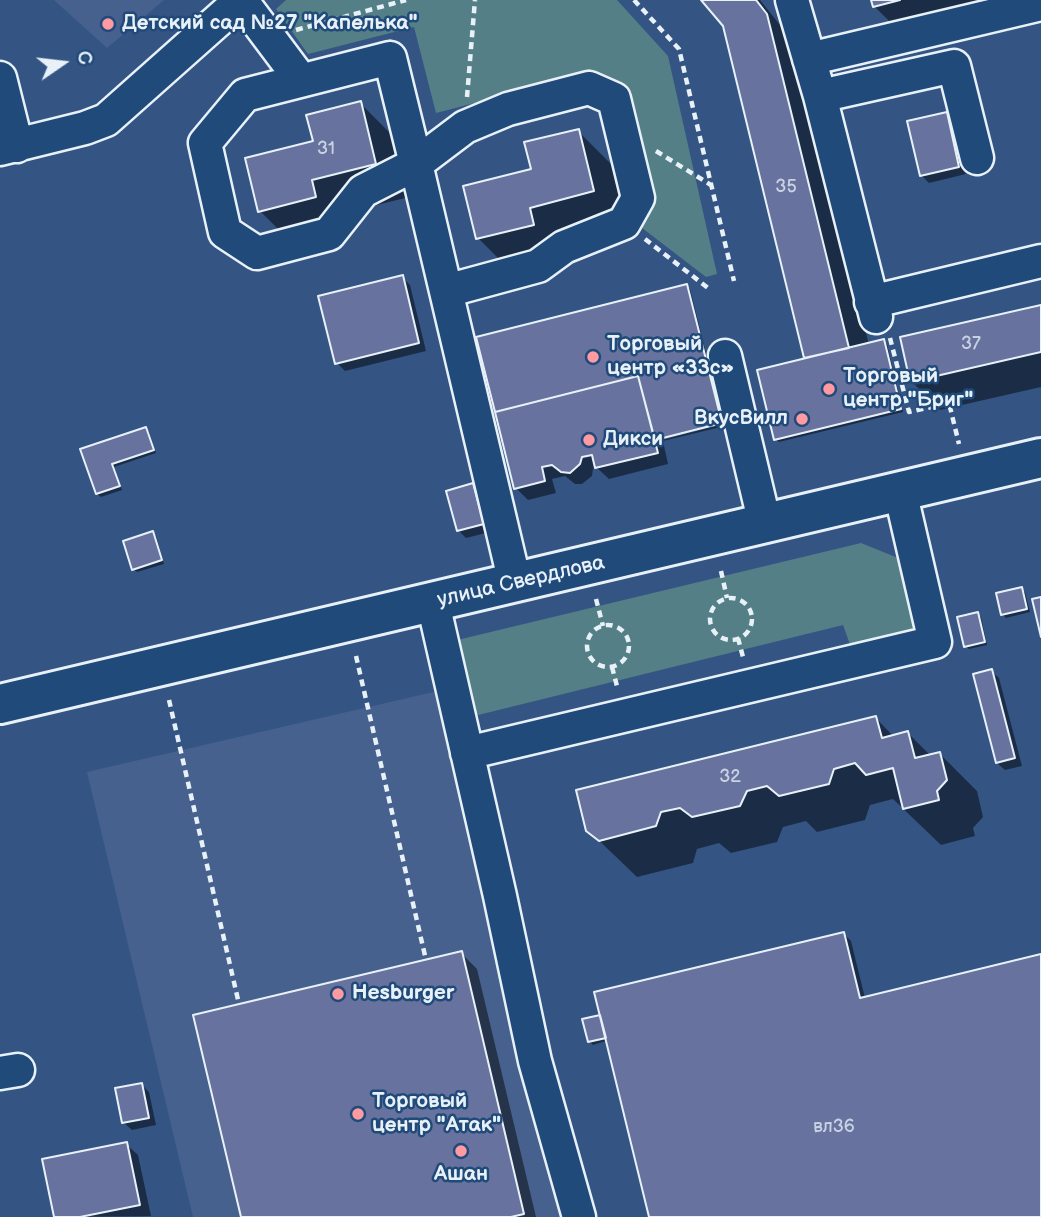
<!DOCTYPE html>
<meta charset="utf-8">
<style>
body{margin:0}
#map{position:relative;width:1041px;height:1217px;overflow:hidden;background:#345584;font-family:"Balsamiq Sans",sans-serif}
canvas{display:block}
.north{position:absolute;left:28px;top:28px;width:70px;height:70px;-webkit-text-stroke:5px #1f4a7a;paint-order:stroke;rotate:76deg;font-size:19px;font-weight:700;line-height:28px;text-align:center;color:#e8f1f8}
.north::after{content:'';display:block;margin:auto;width:24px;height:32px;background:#e8f1f8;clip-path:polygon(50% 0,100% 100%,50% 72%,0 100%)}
</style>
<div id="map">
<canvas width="1041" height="1217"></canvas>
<div class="north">С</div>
</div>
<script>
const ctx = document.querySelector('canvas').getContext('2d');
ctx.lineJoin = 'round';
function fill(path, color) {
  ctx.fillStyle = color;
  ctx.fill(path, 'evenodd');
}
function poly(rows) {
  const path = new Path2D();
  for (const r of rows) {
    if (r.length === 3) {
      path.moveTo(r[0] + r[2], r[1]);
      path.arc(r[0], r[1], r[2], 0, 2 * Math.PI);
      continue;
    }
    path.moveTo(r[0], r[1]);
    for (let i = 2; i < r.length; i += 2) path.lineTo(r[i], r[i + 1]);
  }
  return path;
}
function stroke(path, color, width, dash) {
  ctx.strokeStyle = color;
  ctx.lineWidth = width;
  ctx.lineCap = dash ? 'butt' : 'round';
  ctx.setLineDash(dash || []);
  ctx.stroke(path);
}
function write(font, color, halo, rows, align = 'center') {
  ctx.font = font + ' "Balsamiq Sans",sans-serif';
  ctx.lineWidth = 5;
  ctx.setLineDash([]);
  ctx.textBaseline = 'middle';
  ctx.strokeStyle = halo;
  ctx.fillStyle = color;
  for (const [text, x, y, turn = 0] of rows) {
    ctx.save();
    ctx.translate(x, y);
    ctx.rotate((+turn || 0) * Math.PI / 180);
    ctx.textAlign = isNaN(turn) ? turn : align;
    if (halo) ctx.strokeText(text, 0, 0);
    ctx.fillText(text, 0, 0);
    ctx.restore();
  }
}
fill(poly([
 [54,0,164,0,107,48],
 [438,691,564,1217,193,1217,87,772]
]), '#46618e');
fill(poly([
 [286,0,617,0,668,56,717,274,706,277,633,221,621,87,595,72,436,113,414,27,308,54,276,9],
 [861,543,903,560,920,618,910,635,852,650,843,625,466,718,449,642]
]), '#547f87');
fill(poly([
 [703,0,760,0,796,45,869,345,884,341,887,344,903,412,779,442,776,439,808,359,724,26],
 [873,0,1041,0,903,35,874,6],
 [360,103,394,137,409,197,345,213,294,245,260,211,315,142],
 [946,114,954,122,966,174,929,183,921,175],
 [578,131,612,165,627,225,512,272,478,238,533,170],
 [402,277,410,285,426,351,345,371,337,363],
 [687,286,690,289,723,421,662,436,662,440,724,424,725,426,663,441,668,464,609,479,597,468,593,469,592,476,582,484,575,484,565,476,552,479,556,493,528,500,516,488],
 [1041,306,1041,387,940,410,911,381],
 [146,429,149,432,156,453,114,467,122,490,101,497,97,494,83,450],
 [472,485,480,493,490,532,466,538,458,530],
 [152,533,156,536,164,564,137,572,133,569],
 [1022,589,1025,592,1030,612,1006,618,1002,614],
 [977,614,981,617,987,645,969,649,965,646],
 [991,671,999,678,1022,766,1005,770,997,763],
 [876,718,894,737,908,733,931,756,940,754,977,791,983,817,973,828,975,836,941,845,893,799,870,805,865,820,817,832,806,821,783,827,777,842,731,853,719,843,697,849,693,863,637,877,588,830],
 [843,933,851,941,865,998,1041,956,1041,1217,651,1217,606,1041,593,1045,589,1041,602,1016],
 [461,953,477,969,536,1217,243,1217],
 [142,1085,149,1092,156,1125,132,1130,124,1123],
 [126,1144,138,1155,151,1216,56,1217]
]), '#0007');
const building = poly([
 [701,0,756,0,767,14,849,348,804,358,723,26,701,0],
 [871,0,900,0,873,7,871,0],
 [361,101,376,164,312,180,316,197,258,212,245,158,313,141,306,115,361,101],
 [947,112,959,167,920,176,907,121,947,112],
 [579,129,594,191,530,208,534,225,476,239,463,186,531,169,524,142,579,129],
 [403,275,419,343,335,364,318,296,403,275],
 [687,284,722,423,655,440,638,376,495,412,476,337,687,284],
 [1041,305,1041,352,910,382,900,337,1041,305],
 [884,339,901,409,774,440,757,370,884,339],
 [638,376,658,453,595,468,592,455,582,457,580,464,570,473,561,472,552,465,542,467,545,481,514,489,495,412,638,376],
 [146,427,154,450,112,464,120,486,96,494,80,449,146,427],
 [473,483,484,524,457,531,446,491,473,483],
 [153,531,162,560,132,570,123,541,153,531],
 [1022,587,1027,609,1001,615,996,593,1022,587],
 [1041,597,1041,637,1032,599,1041,597],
 [978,612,985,642,964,647,957,617,978,612],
 [992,669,1015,758,996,763,973,674,992,669],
 [876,716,882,738,908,731,915,758,940,752,947,780,937,791,939,800,903,809,893,768,866,775,855,763,834,769,829,784,779,796,767,786,747,791,740,806,692,817,680,808,661,812,656,826,599,841,586,831,576,790,876,716],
 [844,932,860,998,1041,954,1041,1217,649,1217,594,992,844,932],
 [462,951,524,1214,511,1217,241,1217,193,1015,462,951],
 [600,1015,606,1038,588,1042,582,1019,600,1015],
 [142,1083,149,1118,122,1123,115,1088,142,1083],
 [127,1142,140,1205,80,1217,54,1217,42,1159,127,1142]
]);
fill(building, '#67739e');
stroke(building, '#e8f1f8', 2);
const minor = poly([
 [241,0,301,80],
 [792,0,820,96,876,317],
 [390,58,416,164,363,191,329,234,257,253,225,232,205,143,245,95,390,58],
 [809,59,1041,4],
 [0,78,17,146],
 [589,88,614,99,638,198,624,223,564,247,538,266,446,291,416,164,465,127,508,109,589,88],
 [820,96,954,66,977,158],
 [0,149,85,128,106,120,241,0],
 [446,291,515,583],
 [871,302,1041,261],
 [725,356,765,524],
 [433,603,500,896,535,1061,579,1217],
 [467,753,935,642,900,491],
 [0,1073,18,1070]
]);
const major = poly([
 [0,704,1041,458]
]);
stroke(minor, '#e8f1f8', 37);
stroke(major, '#e8f1f8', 44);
stroke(poly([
 [634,0,679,49,734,281],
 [296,30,406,0],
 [467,97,475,0],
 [656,151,711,185],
 [645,239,708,288],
 [890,338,909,412,949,403,959,444],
 [721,571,727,598],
 [731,619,21],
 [596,599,603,626],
 [608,646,21],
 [738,638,744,661],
 [356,656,426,960],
 [612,667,618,690],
 [169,700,239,1004]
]), '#e8f1f8', 4.5, [7, 5]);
stroke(minor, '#1f4a7a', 32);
stroke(major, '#1f4a7a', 38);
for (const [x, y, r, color] of [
 [108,24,7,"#ff9aa2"],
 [593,357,7,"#ff9aa2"],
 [829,389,7,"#ff9aa2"],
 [802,419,7,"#ff9aa2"],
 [589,440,7,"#ff9aa2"],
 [338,994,7,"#ff9aa2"],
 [358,1114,7,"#ff9aa2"],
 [461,1151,7,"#ff9aa2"]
]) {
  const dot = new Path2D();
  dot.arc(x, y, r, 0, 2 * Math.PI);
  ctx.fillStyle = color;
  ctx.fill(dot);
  stroke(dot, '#1f4a7a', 2.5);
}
write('18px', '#c8d2e2', null, [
 ["31",326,149],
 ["35",786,187],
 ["37",971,344],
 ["32",730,777],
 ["вл36",834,1127]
]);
write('bold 21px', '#e8f1f8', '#1f4a7a', [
 ["Детский сад №27 \"Капелька\"",122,24],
 ["Торговый",607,345],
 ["центр «33с»",607,369],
 ["Торговый",843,377],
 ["центр \"Бриг\"",843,401],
 ["ВкусВилл",788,419,"right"],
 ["Дикси",603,440],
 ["Hesburger",352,994],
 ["Торговый",372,1102],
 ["центр \"Атак\"",372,1126],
 ["Ашан",461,1175,"center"]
], 'left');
write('21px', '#e8f1f8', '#1f4a7a', [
 ["улица Свердлова",521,582,-13]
]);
</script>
